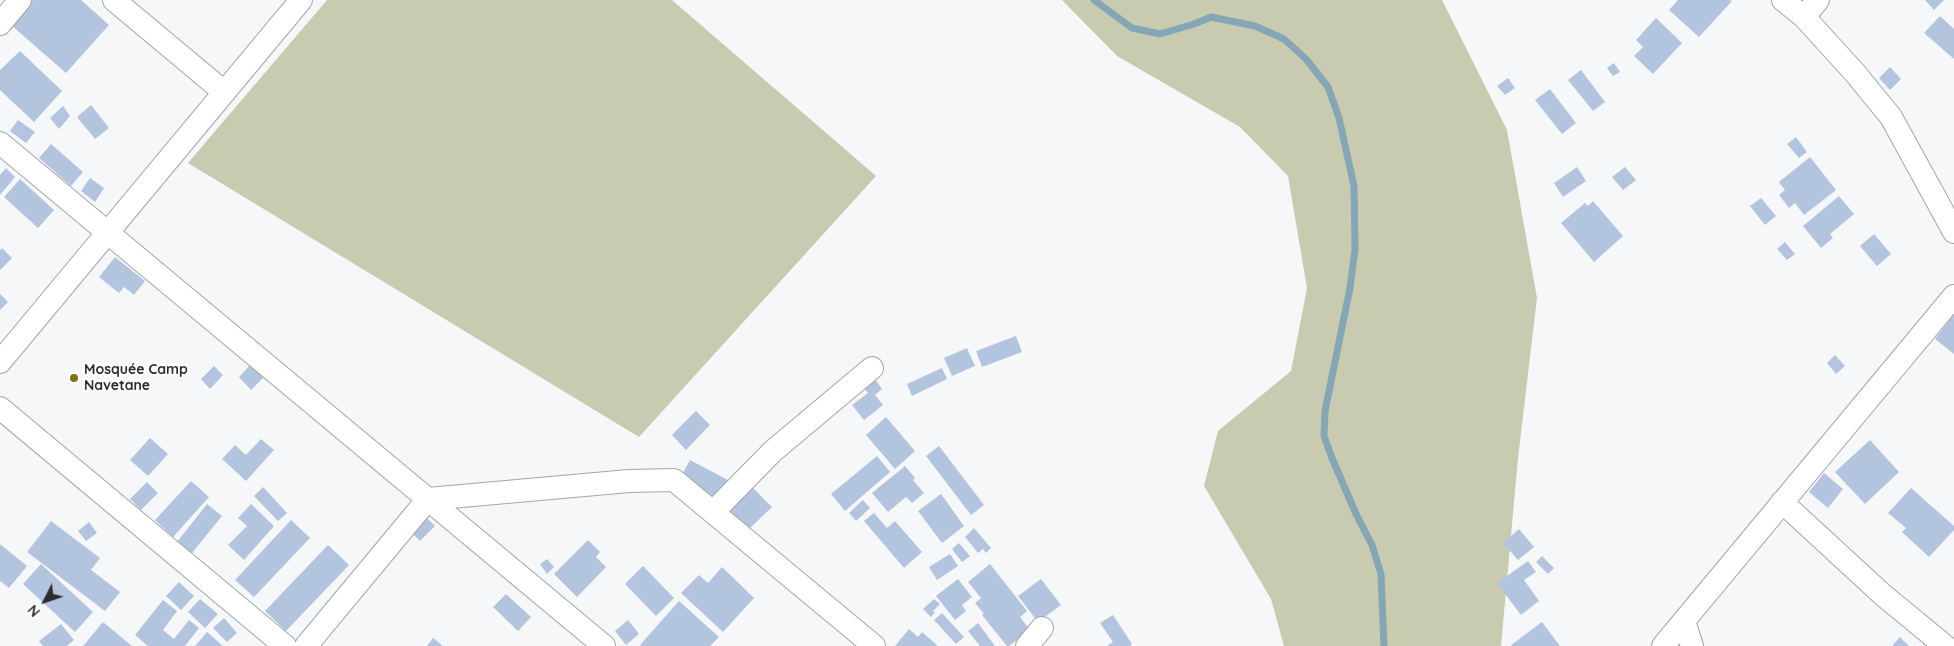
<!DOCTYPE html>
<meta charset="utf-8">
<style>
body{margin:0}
#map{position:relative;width:1954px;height:646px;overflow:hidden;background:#f6f7f8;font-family:Quicksand,sans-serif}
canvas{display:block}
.north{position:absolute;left:20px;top:576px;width:50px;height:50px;-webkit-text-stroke:4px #fff;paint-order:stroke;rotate:229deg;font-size:14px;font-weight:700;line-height:20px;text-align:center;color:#2c2c2d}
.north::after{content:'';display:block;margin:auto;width:18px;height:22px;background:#2c2c2d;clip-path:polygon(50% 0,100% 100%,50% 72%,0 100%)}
</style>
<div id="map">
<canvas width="1954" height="646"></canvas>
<div class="north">N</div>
</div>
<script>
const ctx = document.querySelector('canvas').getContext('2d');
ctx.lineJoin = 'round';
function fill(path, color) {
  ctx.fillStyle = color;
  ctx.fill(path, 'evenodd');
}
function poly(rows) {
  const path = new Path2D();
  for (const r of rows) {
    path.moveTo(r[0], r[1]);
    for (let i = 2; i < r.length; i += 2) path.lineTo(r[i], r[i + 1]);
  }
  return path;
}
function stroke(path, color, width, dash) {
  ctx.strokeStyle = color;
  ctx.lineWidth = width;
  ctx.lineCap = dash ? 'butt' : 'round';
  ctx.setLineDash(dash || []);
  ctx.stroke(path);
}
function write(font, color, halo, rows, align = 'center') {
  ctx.font = font + ' Quicksand,sans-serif';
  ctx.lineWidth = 5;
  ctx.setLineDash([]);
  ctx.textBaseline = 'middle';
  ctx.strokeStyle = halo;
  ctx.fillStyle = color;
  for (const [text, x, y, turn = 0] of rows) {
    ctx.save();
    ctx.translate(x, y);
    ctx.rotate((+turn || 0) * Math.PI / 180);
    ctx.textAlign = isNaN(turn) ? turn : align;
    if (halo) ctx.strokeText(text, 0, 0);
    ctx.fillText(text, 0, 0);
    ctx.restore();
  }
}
fill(poly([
 [327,0,672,0,876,176,639,437,188,163],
 [1062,0,1442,0,1507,130,1537,298,1518,458,1501,646,1284,646,1271,599,1204,486,1218,431,1291,371,1307,288,1288,176,1240,127,1117,56]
]), '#c8cbb0');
stroke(poly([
 [1094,0,1132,28,1160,34,1194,24,1211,17,1255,26,1284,39,1306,59,1328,87,1339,118,1354,186,1355,249,1350,288,1325,411,1324,436,1332,458,1356,514,1372,545,1381,574,1384,646]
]), '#85a7b5', 7);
fill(poly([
 [33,0,81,0,109,25,66,73,11,25],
 [1678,0,1730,0,1732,1,1699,37,1669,10],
 [1925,0,1944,0,1934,10],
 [1940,16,1954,29,1954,59,1924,33],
 [1656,18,1682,43,1653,74,1634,56,1643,47,1636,40],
 [20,51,62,91,34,122,0,90,0,70],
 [1614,63,1620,72,1613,76,1607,68],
 [1890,67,1901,79,1890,90,1879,78],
 [1581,70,1605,102,1593,111,1568,80],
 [1508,78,1515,88,1505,95,1497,86],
 [1550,89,1576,123,1562,134,1535,100],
 [91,105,109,128,95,139,77,117],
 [63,106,70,116,59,129,50,118],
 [18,120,35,132,26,143,10,131],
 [1796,137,1807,152,1799,158,1787,144],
 [51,144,83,172,71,186,39,158],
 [1810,157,1836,190,1804,215,1795,203,1789,208,1779,195,1785,190,1779,182],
 [1577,167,1586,181,1563,197,1554,183],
 [1625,167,1636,180,1623,190,1612,177],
 [6,168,15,177,0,195,0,175],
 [90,178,104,188,95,202,81,191],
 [20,179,54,210,38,228,4,197],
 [1839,196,1854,214,1830,234,1833,238,1821,248,1803,226],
 [1761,198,1776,216,1765,225,1750,206],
 [1593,201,1623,236,1594,262,1561,223,1585,203,1588,206],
 [1874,234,1891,254,1877,266,1860,246],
 [1785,242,1795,254,1787,260,1777,249],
 [2,248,12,258,0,270,0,250],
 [115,257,145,281,134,295,124,287,119,293,99,277],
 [0,294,8,302,0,310],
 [1954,314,1954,354,1935,339],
 [1016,336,1022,352,982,367,976,351],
 [967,348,975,366,952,376,944,358],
 [1835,355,1845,366,1836,374,1827,363],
 [251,364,264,377,251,390,239,377],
 [214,366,223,375,210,389,201,379],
 [942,368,947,379,912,396,907,384],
 [874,378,882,389,875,395,883,405,864,420,852,405,868,393,863,387],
 [696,411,710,425,686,450,672,435],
 [886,417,915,451,895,469,866,435],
 [150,438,168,454,148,476,130,460],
 [261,439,274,450,246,481,222,459,235,445,246,455],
 [1870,440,1899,472,1865,504,1835,472],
 [939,446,984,505,971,515,926,456],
 [877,456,890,472,845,511,831,494],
 [690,460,730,481,718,505,677,484],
 [905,466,915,478,913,480,924,493,912,503,906,497,888,512,872,493],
 [1824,473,1843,489,1828,508,1809,492],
 [191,481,209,497,173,537,155,520],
 [147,482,158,493,141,510,130,499],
 [263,487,287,513,278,521,254,496],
 [753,488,772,507,746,532,728,513],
 [1911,488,1954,526,1954,530,1929,557,1902,532,1906,528,1888,513],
 [941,494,964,526,942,543,918,511],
 [863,500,870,508,856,521,849,513],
 [207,504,222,516,192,553,177,542],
 [251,504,274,526,244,560,228,545,247,526,238,518],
 [874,513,887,528,895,521,922,552,904,568,864,521],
 [425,516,435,526,420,541,410,531],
 [291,520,310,538,254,597,235,580],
 [51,521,100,558,91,570,120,592,105,611,27,552],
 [89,522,97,533,86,541,78,531],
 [974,528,991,548,986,553,983,549,978,553,965,537],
 [1519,529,1534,547,1518,560,1503,543],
 [588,540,600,552,596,557,606,567,577,597,554,574],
 [959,543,970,556,962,562,952,549],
 [0,544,27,566,9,588,0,581],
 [328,545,349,565,286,631,265,611],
 [950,554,958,566,937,580,929,567],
 [1542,556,1554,568,1548,574,1536,562],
 [547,559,554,567,547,574,540,564],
 [1528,561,1536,572,1524,580,1539,601,1521,615,1497,583],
 [41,564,93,612,75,632,23,584],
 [990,564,1027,611,1020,617,1030,630,1009,646,1007,646,982,615,984,614,975,603,981,598,968,582],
 [643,566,674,598,656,616,625,584],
 [722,567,754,598,723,632,681,593,699,575,708,583],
 [958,579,972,597,962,605,966,611,955,620,936,596],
 [1041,579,1061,605,1038,622,1018,596],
 [179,582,194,596,181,610,166,596],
 [506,594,531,617,518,631,493,607],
 [200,599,218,614,205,628,188,612],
 [934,599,940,604,933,611,935,612,931,617,923,609],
 [163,600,177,611,163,630,174,639,189,620,199,628,185,646,148,646,135,635],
 [679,601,719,637,710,646,641,646,640,645],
 [942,613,964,637,956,644,934,620],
 [1113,615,1132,644,1130,646,1107,646,1113,642,1100,623],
 [224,618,237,633,227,642,213,628],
 [628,620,639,634,626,645,615,631],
 [103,622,132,646,83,646],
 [1542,622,1560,646,1512,646,1511,645],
 [978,623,995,646,980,646,968,631],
 [61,624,74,640,67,646,43,646,39,641],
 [909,629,918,637,922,632,938,646,895,646],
 [207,632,223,646,195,646],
 [1900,637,1909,646,1892,646],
 [433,638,443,646,427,646]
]), '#b3c4df');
const minor = poly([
 [114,0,224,92],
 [1783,0,1804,17,1855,73,1891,117,1954,232],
 [1804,17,1818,0],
 [0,24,20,0],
 [0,143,604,646],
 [0,362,301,0],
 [0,408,285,646],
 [1782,502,1883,595,1945,646],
 [713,512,773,451,872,368],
 [1684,621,1692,646],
 [306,646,428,499,629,481,674,480,874,646],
 [1027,646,1042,628],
 [1663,646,1954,296]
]);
stroke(minor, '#a4a5a7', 24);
stroke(minor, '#fff', 22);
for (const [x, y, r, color] of [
 [74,378,5,"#7a7417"]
]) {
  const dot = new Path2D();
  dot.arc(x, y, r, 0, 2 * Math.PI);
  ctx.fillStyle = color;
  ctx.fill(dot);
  stroke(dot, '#fff', 2);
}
write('bold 14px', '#2c2c2d', '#fff', [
 ["Mosquée Camp",84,370],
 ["Navetane",84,386]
], 'left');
</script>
